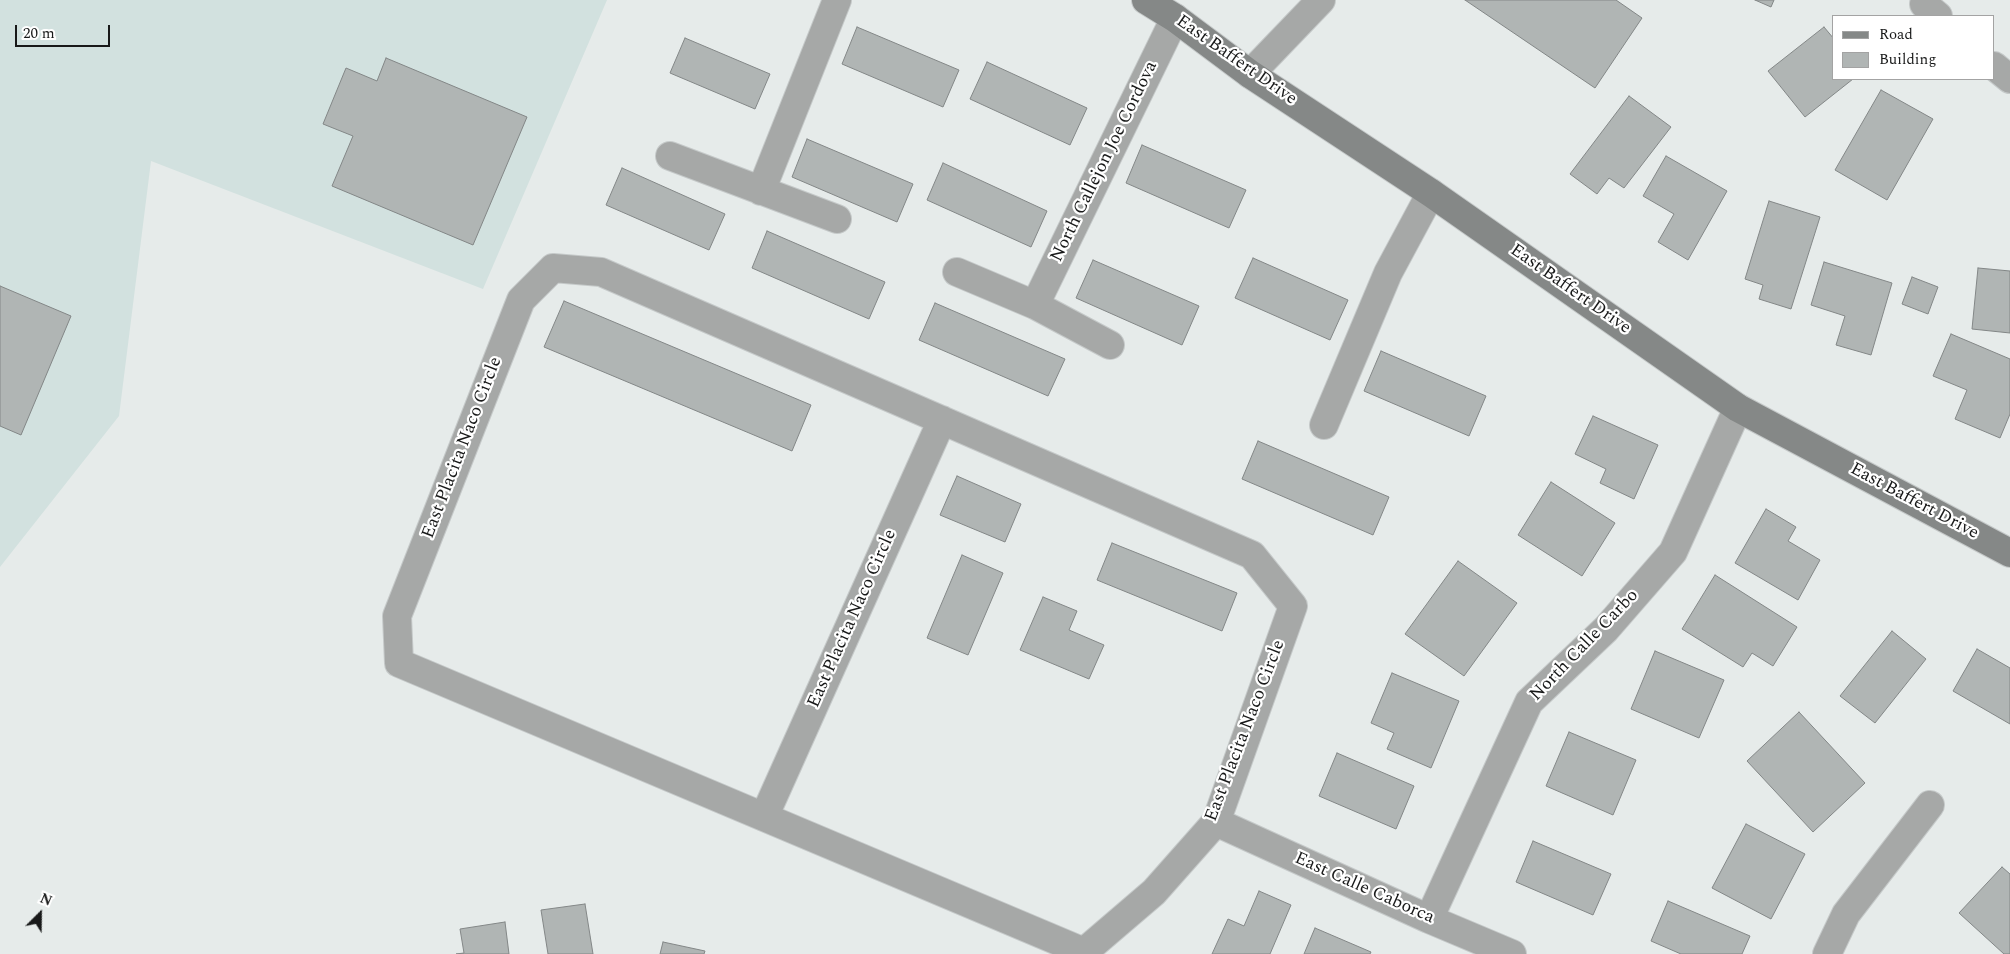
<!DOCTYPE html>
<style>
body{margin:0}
#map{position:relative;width:2010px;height:954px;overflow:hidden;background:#e6ebea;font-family:Spectral,serif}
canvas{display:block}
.legend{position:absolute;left:1832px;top:15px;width:162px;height:65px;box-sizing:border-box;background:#fff;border:1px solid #a3a3a3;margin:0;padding:6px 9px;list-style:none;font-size:15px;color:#181919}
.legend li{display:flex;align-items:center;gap:10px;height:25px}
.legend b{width:25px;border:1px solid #a3a3a3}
.north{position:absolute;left:15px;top:889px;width:50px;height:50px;-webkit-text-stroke:4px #fff;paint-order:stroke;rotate:23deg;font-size:14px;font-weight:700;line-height:20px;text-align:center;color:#181919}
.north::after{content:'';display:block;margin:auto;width:18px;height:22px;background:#181919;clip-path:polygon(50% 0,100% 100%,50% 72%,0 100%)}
.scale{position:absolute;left:15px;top:25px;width:95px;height:22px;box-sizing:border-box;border:2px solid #181919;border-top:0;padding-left:6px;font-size:15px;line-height:18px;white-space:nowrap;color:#181919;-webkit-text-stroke:4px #fff;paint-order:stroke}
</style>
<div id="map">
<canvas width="2010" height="954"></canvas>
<ul class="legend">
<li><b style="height:6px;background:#858887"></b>Road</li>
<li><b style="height:14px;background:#b0b5b4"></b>Building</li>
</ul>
<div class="north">N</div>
<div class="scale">20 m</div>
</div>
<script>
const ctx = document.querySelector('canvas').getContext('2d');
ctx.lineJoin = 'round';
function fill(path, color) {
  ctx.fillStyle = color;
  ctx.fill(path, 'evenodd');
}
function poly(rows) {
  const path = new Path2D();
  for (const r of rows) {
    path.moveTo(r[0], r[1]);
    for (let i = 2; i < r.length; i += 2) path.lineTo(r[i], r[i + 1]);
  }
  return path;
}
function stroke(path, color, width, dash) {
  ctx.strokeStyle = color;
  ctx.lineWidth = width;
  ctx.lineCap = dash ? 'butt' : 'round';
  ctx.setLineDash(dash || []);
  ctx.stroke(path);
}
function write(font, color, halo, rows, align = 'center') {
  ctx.font = font + ' Spectral,serif';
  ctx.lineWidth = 4.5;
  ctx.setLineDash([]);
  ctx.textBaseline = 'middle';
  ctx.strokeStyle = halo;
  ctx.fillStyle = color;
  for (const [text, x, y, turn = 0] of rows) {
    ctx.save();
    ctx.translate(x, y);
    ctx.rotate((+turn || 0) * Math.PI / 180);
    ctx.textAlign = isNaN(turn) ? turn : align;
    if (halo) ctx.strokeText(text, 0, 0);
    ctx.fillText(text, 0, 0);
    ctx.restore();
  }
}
fill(poly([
 [0,0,607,0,483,289,151,161,119,416,0,567]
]), '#d2e1df');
const building = poly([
 [1465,0,1616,0,1642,18,1595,88,1465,0],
 [1755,0,1774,0,1771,7,1755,0],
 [857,27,959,70,943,107,842,64,857,27],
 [1824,27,1834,39,1834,79,1853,79,1805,117,1768,71,1824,27],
 [685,38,770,74,755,109,670,73,685,38],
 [386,58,527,117,473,245,332,186,353,136,323,124,346,68,377,81,386,58],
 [987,62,1087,108,1070,145,970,99,987,62],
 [1881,90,1933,119,1887,200,1835,170,1881,90],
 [1629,96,1671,127,1624,188,1609,178,1597,194,1570,174,1629,96],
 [807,139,913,184,897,222,792,177,807,139],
 [1142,145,1246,190,1229,228,1126,183,1142,145],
 [1666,156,1727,191,1688,260,1658,242,1674,214,1643,196,1666,156],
 [943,163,1047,211,1031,247,927,200,943,163],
 [622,168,725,214,709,250,606,205,622,168],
 [1769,201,1820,217,1791,309,1759,299,1763,285,1745,279,1769,201],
 [767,231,885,282,869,319,752,268,767,231],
 [1253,258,1348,300,1330,340,1235,298,1253,258],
 [1093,260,1199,306,1182,345,1076,298,1093,260],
 [1824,262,1892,283,1871,355,1836,345,1845,316,1811,305,1824,262],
 [1978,268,2010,271,2010,333,1972,329,1978,268],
 [1912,277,1938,287,1928,314,1902,304,1912,277],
 [0,286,71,316,21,435,0,426,0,286],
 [564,301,811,405,792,451,544,347,564,301],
 [935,303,1065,359,1048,396,919,340,935,303],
 [1951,334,2010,359,2010,414,2000,438,1955,419,1967,390,1933,376,1951,334],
 [1381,351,1486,396,1469,436,1364,391,1381,351],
 [1593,416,1658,445,1634,499,1600,483,1606,469,1575,454,1593,416],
 [1258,441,1389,497,1373,535,1242,479,1258,441],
 [957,476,1021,504,1005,542,940,515,957,476],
 [1551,482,1615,523,1582,576,1518,535,1551,482],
 [1766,509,1796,527,1788,541,1820,560,1798,600,1735,563,1766,509],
 [1112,543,1237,593,1222,631,1097,580,1112,543],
 [962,555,1003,573,968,655,927,638,962,555],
 [1458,561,1517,603,1464,676,1405,634,1458,561],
 [1715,575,1797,627,1773,666,1752,653,1743,667,1682,629,1715,575],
 [1043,597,1077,611,1069,630,1104,645,1089,679,1020,650,1043,597],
 [1892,631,1926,659,1875,723,1840,696,1892,631],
 [1977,649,2010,668,2010,724,1953,691,1977,649],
 [1655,651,1724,680,1699,738,1631,709,1655,651],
 [1392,673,1459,701,1431,768,1387,749,1394,733,1371,723,1392,673],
 [1799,712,1865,783,1813,832,1747,761,1799,712],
 [1569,732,1636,760,1613,815,1546,786,1569,732],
 [1337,753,1414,786,1396,829,1319,796,1337,753],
 [1746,824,1805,854,1771,919,1712,888,1746,824],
 [1533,841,1611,874,1593,915,1516,882,1533,841],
 [2002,867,2010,874,2010,954,2004,954,1959,913,2002,867],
 [1259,891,1291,905,1270,954,1212,954,1228,919,1244,926,1259,891],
 [1668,901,1750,936,1742,954,1681,954,1651,941,1668,901],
 [585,904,593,954,548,954,541,910,585,904],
 [505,922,509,954,456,954,464,953,460,929,505,922],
 [1315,928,1371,952,1370,954,1304,954,1315,928],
 [663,942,705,951,704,954,660,954,663,942]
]);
fill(building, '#b0b5b4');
stroke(building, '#838787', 1);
const street = poly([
 [1924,4,1938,16],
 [1994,66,2010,79],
 [1250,74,1321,0],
 [670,156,837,219],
 [761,191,837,0],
 [553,268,601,272,1252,555,1293,606,1216,822,1154,892,1084,952,399,663,397,616,521,300,553,268],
 [957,272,1035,305,1110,345],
 [1035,305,1175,18],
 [1324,425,1388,273,1431,193],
 [764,817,942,420],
 [1216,822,1429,919,1512,954],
 [1429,919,1529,702,1606,629,1673,552,1738,408],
 [1827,954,1846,914,1930,805]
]);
const secondary = poly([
 [1146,0,1175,18,1250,74,1431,193,1738,408,2010,553]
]);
stroke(street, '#c5c9c9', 30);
stroke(secondary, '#c5c9c9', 30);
stroke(street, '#a6a8a7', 28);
stroke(secondary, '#858887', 28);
write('18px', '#181919', '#fff', [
 ["East Baffert Drive",1236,61,35],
 ["North Callejon Joe Cordova",1105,162,-64],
 ["East Baffert Drive",1570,290,35],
 ["East Placita Naco Circle",463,448,-69],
 ["East Baffert Drive",1914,502,28],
 ["East Placita Naco Circle",853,619,-66],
 ["North Calle Carbo",1585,646,-46],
 ["East Placita Naco Circle",1246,731,-69],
 ["East Calle Caborca",1364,889,24]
]);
</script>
